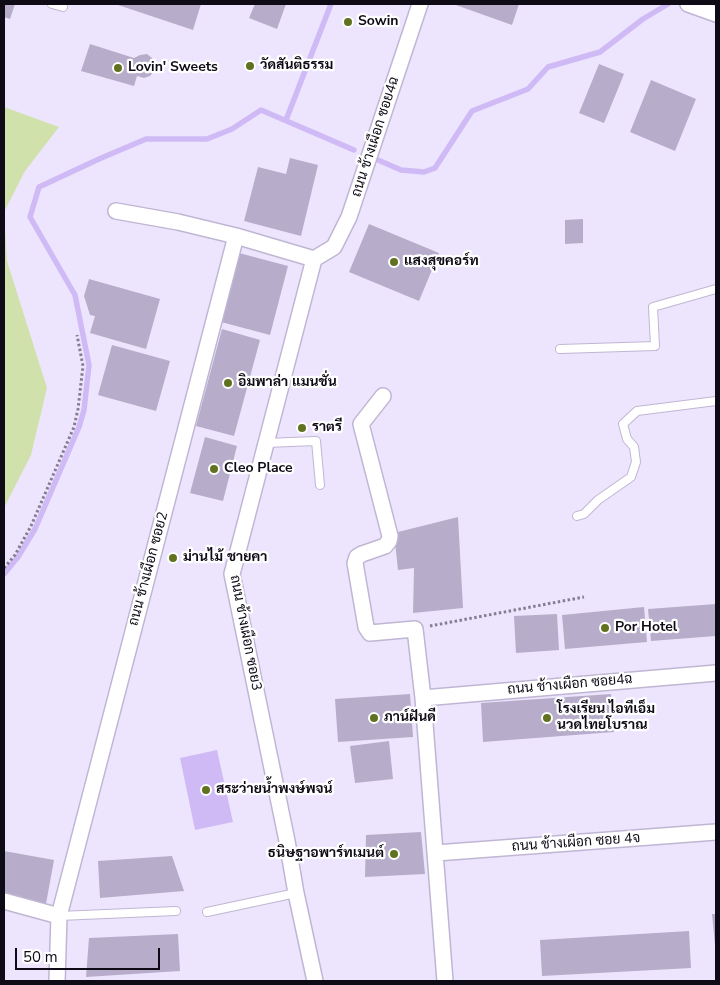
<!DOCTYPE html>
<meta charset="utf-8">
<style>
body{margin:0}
#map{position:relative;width:720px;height:985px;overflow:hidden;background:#ede5fe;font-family:"Nunito Sans",sans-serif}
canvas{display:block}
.frame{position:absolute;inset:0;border:5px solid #0f0b16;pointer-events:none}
.scale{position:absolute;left:15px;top:948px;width:145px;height:22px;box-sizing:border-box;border:2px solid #0f0b16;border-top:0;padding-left:6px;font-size:15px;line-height:18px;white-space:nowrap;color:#0f0b16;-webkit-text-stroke:4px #fff;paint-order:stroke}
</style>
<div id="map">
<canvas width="720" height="985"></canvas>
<div class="frame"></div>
<div class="scale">50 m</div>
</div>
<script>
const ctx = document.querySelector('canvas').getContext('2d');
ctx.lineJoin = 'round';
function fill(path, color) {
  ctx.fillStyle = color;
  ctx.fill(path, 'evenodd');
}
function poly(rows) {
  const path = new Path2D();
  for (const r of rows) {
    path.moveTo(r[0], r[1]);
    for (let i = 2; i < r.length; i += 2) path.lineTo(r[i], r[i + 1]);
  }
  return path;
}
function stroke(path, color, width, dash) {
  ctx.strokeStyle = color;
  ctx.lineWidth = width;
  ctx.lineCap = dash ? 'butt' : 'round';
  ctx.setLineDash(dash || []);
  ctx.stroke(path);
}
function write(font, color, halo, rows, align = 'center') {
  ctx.font = font + ' "Nunito Sans",Sarabun,sans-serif';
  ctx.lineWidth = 4.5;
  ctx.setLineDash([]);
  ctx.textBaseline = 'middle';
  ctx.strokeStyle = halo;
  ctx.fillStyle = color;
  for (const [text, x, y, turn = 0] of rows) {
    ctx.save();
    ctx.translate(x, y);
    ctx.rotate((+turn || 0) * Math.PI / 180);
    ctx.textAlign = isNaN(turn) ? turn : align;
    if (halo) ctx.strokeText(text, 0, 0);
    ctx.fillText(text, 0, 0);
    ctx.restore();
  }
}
fill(poly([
 [4,107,59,127,25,171,4,212,7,261,47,388,31,455,4,508]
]), '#d1e1ab');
fill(poly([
 [217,750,233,822,195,830,180,758]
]), '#cfbaf5');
stroke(poly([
 [286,120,331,4],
 [378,160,401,170,424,172,435,168,472,111,528,89,548,67,600,52,643,19,668,4],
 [4,574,18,557,35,529,79,427,84,410,89,365,75,295,30,217,39,187,99,159,146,139,207,139,232,129,261,110,354,150]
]), '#cfbaf5', 5.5);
fill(poly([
 [4,4,15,4,10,19,4,17],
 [115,4,201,4,193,30],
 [255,4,286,4,277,29,249,18],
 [453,4,519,4,512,25],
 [90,44,134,58,140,55,147,54,152,58,155,64,154,71,150,76,144,78,137,76,134,86,81,71],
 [599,64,624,74,604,123,579,113],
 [651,80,696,99,675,151,630,132],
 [290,158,318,165,301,236,244,221,258,167,286,174],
 [583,219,583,243,565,244,565,220],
 [369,224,439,253,419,301,349,272],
 [239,253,288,266,270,335,221,322],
 [89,279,160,299,146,349,90,333,95,316,90,315,84,296],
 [222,329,260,340,234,436,196,426],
 [112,345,170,361,156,411,98,395],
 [205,437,237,446,223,501,190,493],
 [458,517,463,608,413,613,414,568,398,570,394,533],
 [716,604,716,636,651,641,648,609],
 [644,607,647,642,565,649,562,615],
 [557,614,559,650,516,653,514,616],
 [410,694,413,737,338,742,335,699],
 [611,694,614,732,483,742,481,703],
 [389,741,393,779,355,783,350,746],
 [421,832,425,874,365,877,366,835],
 [4,851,54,860,46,904,4,896],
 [172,856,184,891,100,898,98,861],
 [712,914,716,914,716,945,715,945],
 [689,931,691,968,542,976,540,940],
 [178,934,180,971,86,977,89,938]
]), '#b7adca');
const lane = poly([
 [52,4,63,7],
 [560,349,655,346,653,307,716,289],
 [266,443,316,441,320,485],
 [577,516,584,514,598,500,631,477,636,462,634,447,627,439,623,424,637,411,716,401],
 [207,912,296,893],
 [59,916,176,911]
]);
const street = poly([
 [688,4,716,14],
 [116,211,178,222,236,236],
 [314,259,232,574,287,841,296,893,315,981],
 [314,259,334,247,349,217,420,4],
 [383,396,361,424,390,536,389,541,385,546,362,554,357,557,355,563,366,627,370,633,415,629,423,698,445,981],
 [423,698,716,673],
 [436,853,716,832],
 [4,901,59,916],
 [57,981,59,916,236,236,314,259]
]);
stroke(lane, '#c0b6d3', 10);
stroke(street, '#c0b6d3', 18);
stroke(poly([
 [4,568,15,555,31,526,74,427,78,409,83,366,77,335],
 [430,626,584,597]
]), '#847e90', 3, [2.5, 2.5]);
stroke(lane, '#fff', 8);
stroke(street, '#fff', 15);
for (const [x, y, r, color] of [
 [348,22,5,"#607220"],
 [250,66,5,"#607220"],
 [118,68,5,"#607220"],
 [394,262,5,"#607220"],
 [228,383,5,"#607220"],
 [302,428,5,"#607220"],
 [214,469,5,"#607220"],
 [173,558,5,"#607220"],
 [605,628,5,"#607220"],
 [374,718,5,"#607220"],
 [547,718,5,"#607220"],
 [206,790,5,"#607220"],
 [394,854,5,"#607220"]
]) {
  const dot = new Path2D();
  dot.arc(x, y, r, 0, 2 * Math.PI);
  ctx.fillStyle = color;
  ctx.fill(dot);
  stroke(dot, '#fff', 2);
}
write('bold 14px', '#0f0b16', '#fff', [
 ["Sowin",358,22],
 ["วัดสันติธรรม",260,66],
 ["Lovin' Sweets",128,68],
 ["แสงสุขคอร์ท",404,262],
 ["อิมพาล่า แมนชั่น",238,383],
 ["ราตรี",312,428],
 ["Cleo Place",224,469],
 ["ม่านไม้ ชายคา",183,558],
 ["Por Hotel",615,628],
 ["โรงเรียน ไอทีเอ็ม",557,710],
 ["นวดไทยโบราณ",557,726],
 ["ภาน์ฝันดี",384,718],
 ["สระว่ายน้ำพงษ์พจน์",216,790],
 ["ธนิษฐาอพาร์ทเมนต์",384,854,"right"]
], 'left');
write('14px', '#0f0b16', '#fff', [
 ["ถนน ช้างเผือก ซอย4ฉ",376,137,-72],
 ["ถนน ช้างเผือก ซอย2",149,569,-75],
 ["ถนน ช้างเผือก ซอย3",245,633,79],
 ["ถนน ช้างเผือก ซอย4ฉ",570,685,-5],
 ["ถนน ช้างเผือก ซอย 4จ",576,843,-4]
]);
</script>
